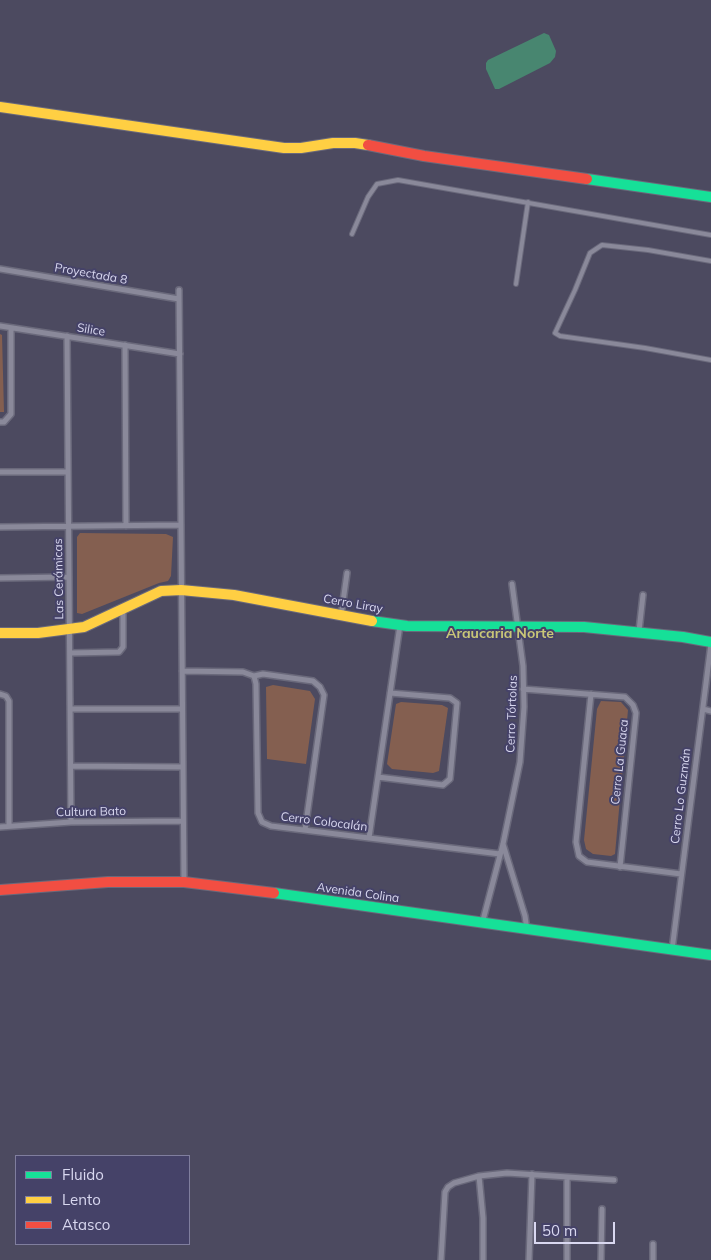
<!DOCTYPE html>
<meta charset="utf-8">
<style>
body{margin:0}
#map{position:relative;width:711px;height:1260px;overflow:hidden;background:#4c4a60;font-family:Mulish,sans-serif}
canvas{display:block}
.legend{position:absolute;left:15px;top:1155px;width:175px;height:90px;box-sizing:border-box;background:#454268;border:1px solid #807e9e;margin:0;padding:6px 9px;list-style:none;font-size:15px;color:#d9d8f0}
.legend li{display:flex;align-items:center;gap:10px;height:25px}
.legend b{width:25px;border:1px solid #807e9e}
.scale{position:absolute;left:534px;top:1222px;width:81px;height:22px;box-sizing:border-box;border:2px solid #d9d8f0;border-top:0;padding-left:6px;font-size:15px;line-height:18px;white-space:nowrap;color:#d9d8f0;-webkit-text-stroke:4px #454268;paint-order:stroke}
</style>
<div id="map">
<canvas width="711" height="1260"></canvas>
<ul class="legend">
<li><b style="height:6px;background:#16e098"></b>Fluido</li>
<li><b style="height:6px;background:#ffcf43"></b>Lento</li>
<li><b style="height:6px;background:#f24e42"></b>Atasco</li>
</ul>
<div class="scale">50 m</div>
</div>
<script>
const ctx = document.querySelector('canvas').getContext('2d');
ctx.lineJoin = 'round';
function fill(path, color) {
  ctx.fillStyle = color;
  ctx.fill(path, 'evenodd');
}
function poly(rows) {
  const path = new Path2D();
  for (const r of rows) {
    path.moveTo(r[0], r[1]);
    for (let i = 2; i < r.length; i += 2) path.lineTo(r[i], r[i + 1]);
  }
  return path;
}
function stroke(path, color, width, dash) {
  ctx.strokeStyle = color;
  ctx.lineWidth = width;
  ctx.lineCap = dash ? 'butt' : 'round';
  ctx.setLineDash(dash || []);
  ctx.stroke(path);
}
function write(font, color, halo, rows, align = 'center') {
  ctx.font = font + ' Mulish,sans-serif';
  ctx.lineWidth = 4;
  ctx.setLineDash([]);
  ctx.textBaseline = 'middle';
  ctx.strokeStyle = halo;
  ctx.fillStyle = color;
  for (const [text, x, y, turn = 0] of rows) {
    ctx.save();
    ctx.translate(x, y);
    ctx.rotate((+turn || 0) * Math.PI / 180);
    ctx.textAlign = isNaN(turn) ? turn : align;
    if (halo) ctx.strokeText(text, 0, 0);
    ctx.fillText(text, 0, 0);
    ctx.restore();
  }
}
fill(poly([
 [0,334,2,335,4,412,0,412],
 [80,533,166,534,173,537,171,576,168,581,159,583,82,614,77,613,77,537],
 [273,685,310,691,315,699,306,764,267,759,266,687],
 [601,701,621,702,628,710,615,854,611,856,593,854,586,849,584,840,597,709],
 [401,702,442,705,448,708,439,771,433,773,392,769,387,764,396,704]
]), '#845f50');
fill(poly([
 [544,33,549,35,556,51,555,57,550,63,499,89,495,89,486,69,486,63,488,60]
]), '#488670');
const lane = poly([
 [352,234,368,197,377,184,398,180,711,235],
 [711,261,648,250,602,245,590,253,575,290,555,333,560,336,645,348,711,360],
 [516,284,528,202]
]);
const street = poly([
 [0,269,179,299],
 [179,290,184,882],
 [0,326,180,354],
 [67,336,71,822],
 [125,345,126,526],
 [0,422,4,422,11,414,11,328],
 [0,472,68,472],
 [0,527,181,525],
 [0,578,69,577],
 [341,616,347,573],
 [639,631,643,595],
 [70,653,119,652,123,647,123,608],
 [182,671,243,672,254,676,263,674,313,681,320,687,324,695,305,830],
 [254,676,256,684,258,813,262,822,271,826,500,854],
 [523,689,625,697,633,705,636,713,620,867],
 [0,694,6,696,9,701,9,826],
 [591,694,576,842,579,856,587,862,681,874],
 [70,709,182,709],
 [703,709,711,711],
 [71,766,183,767],
 [378,777,443,785,450,779,457,703,450,698,390,693],
 [0,827,71,822,183,821],
 [369,838,400,625],
 [503,844,525,916,527,930],
 [482,924,503,844,520,762,524,707,523,666,512,584],
 [672,950,711,644],
 [479,1176,483,1218,483,1260],
 [567,1177,567,1260],
 [653,1244,653,1260],
 [441,1260,445,1192,448,1187,454,1183,479,1176,507,1173,614,1180],
 [529,1260,532,1174],
 [601,1260,602,1209]
]);
const fast = poly([
 [587,179,711,197],
 [372,621,407,626,584,627,683,637,711,642],
 [274,893,711,955]
]);
const slow = poly([
 [0,107,284,148,301,148,333,143,355,143,368,145],
 [0,633,38,633,84,627,161,591,181,590,234,595,372,621]
]);
const jam = poly([
 [368,145,424,156,587,179],
 [0,890,108,882,184,882,274,893]
]);
stroke(lane, '#6a697b', 6);
stroke(street, '#6a697b', 8);
stroke(fast, '#6a697b', 12);
stroke(slow, '#6a697b', 12);
stroke(jam, '#6a697b', 12);
stroke(lane, '#8a899a', 4);
stroke(street, '#8a899a', 5);
stroke(fast, '#16e098', 10);
stroke(slow, '#ffcf43', 10);
stroke(jam, '#f24e42', 10);
write('12px', '#d9d8f0', '#454268', [
 ["Proyectada 8",91,274,10],
 ["Silice",91,330,9],
 ["Las Cerámicas",59,579,-91],
 ["Cerro Liray",353,604,10],
 ["Cerro Tórtolas",512,714,-88],
 ["Cerro La Guaca",620,762,-84],
 ["Cerro Lo Guzmán",681,796,-83],
 ["Cultura Bato",91,812,-1],
 ["Cerro Colocalán",324,822,7],
 ["Avenida Colina",358,893,8]
]);
write('bold 14px', '#c9c678', '#454268', [
 ["Araucaria Norte",500,634]
]);
</script>
